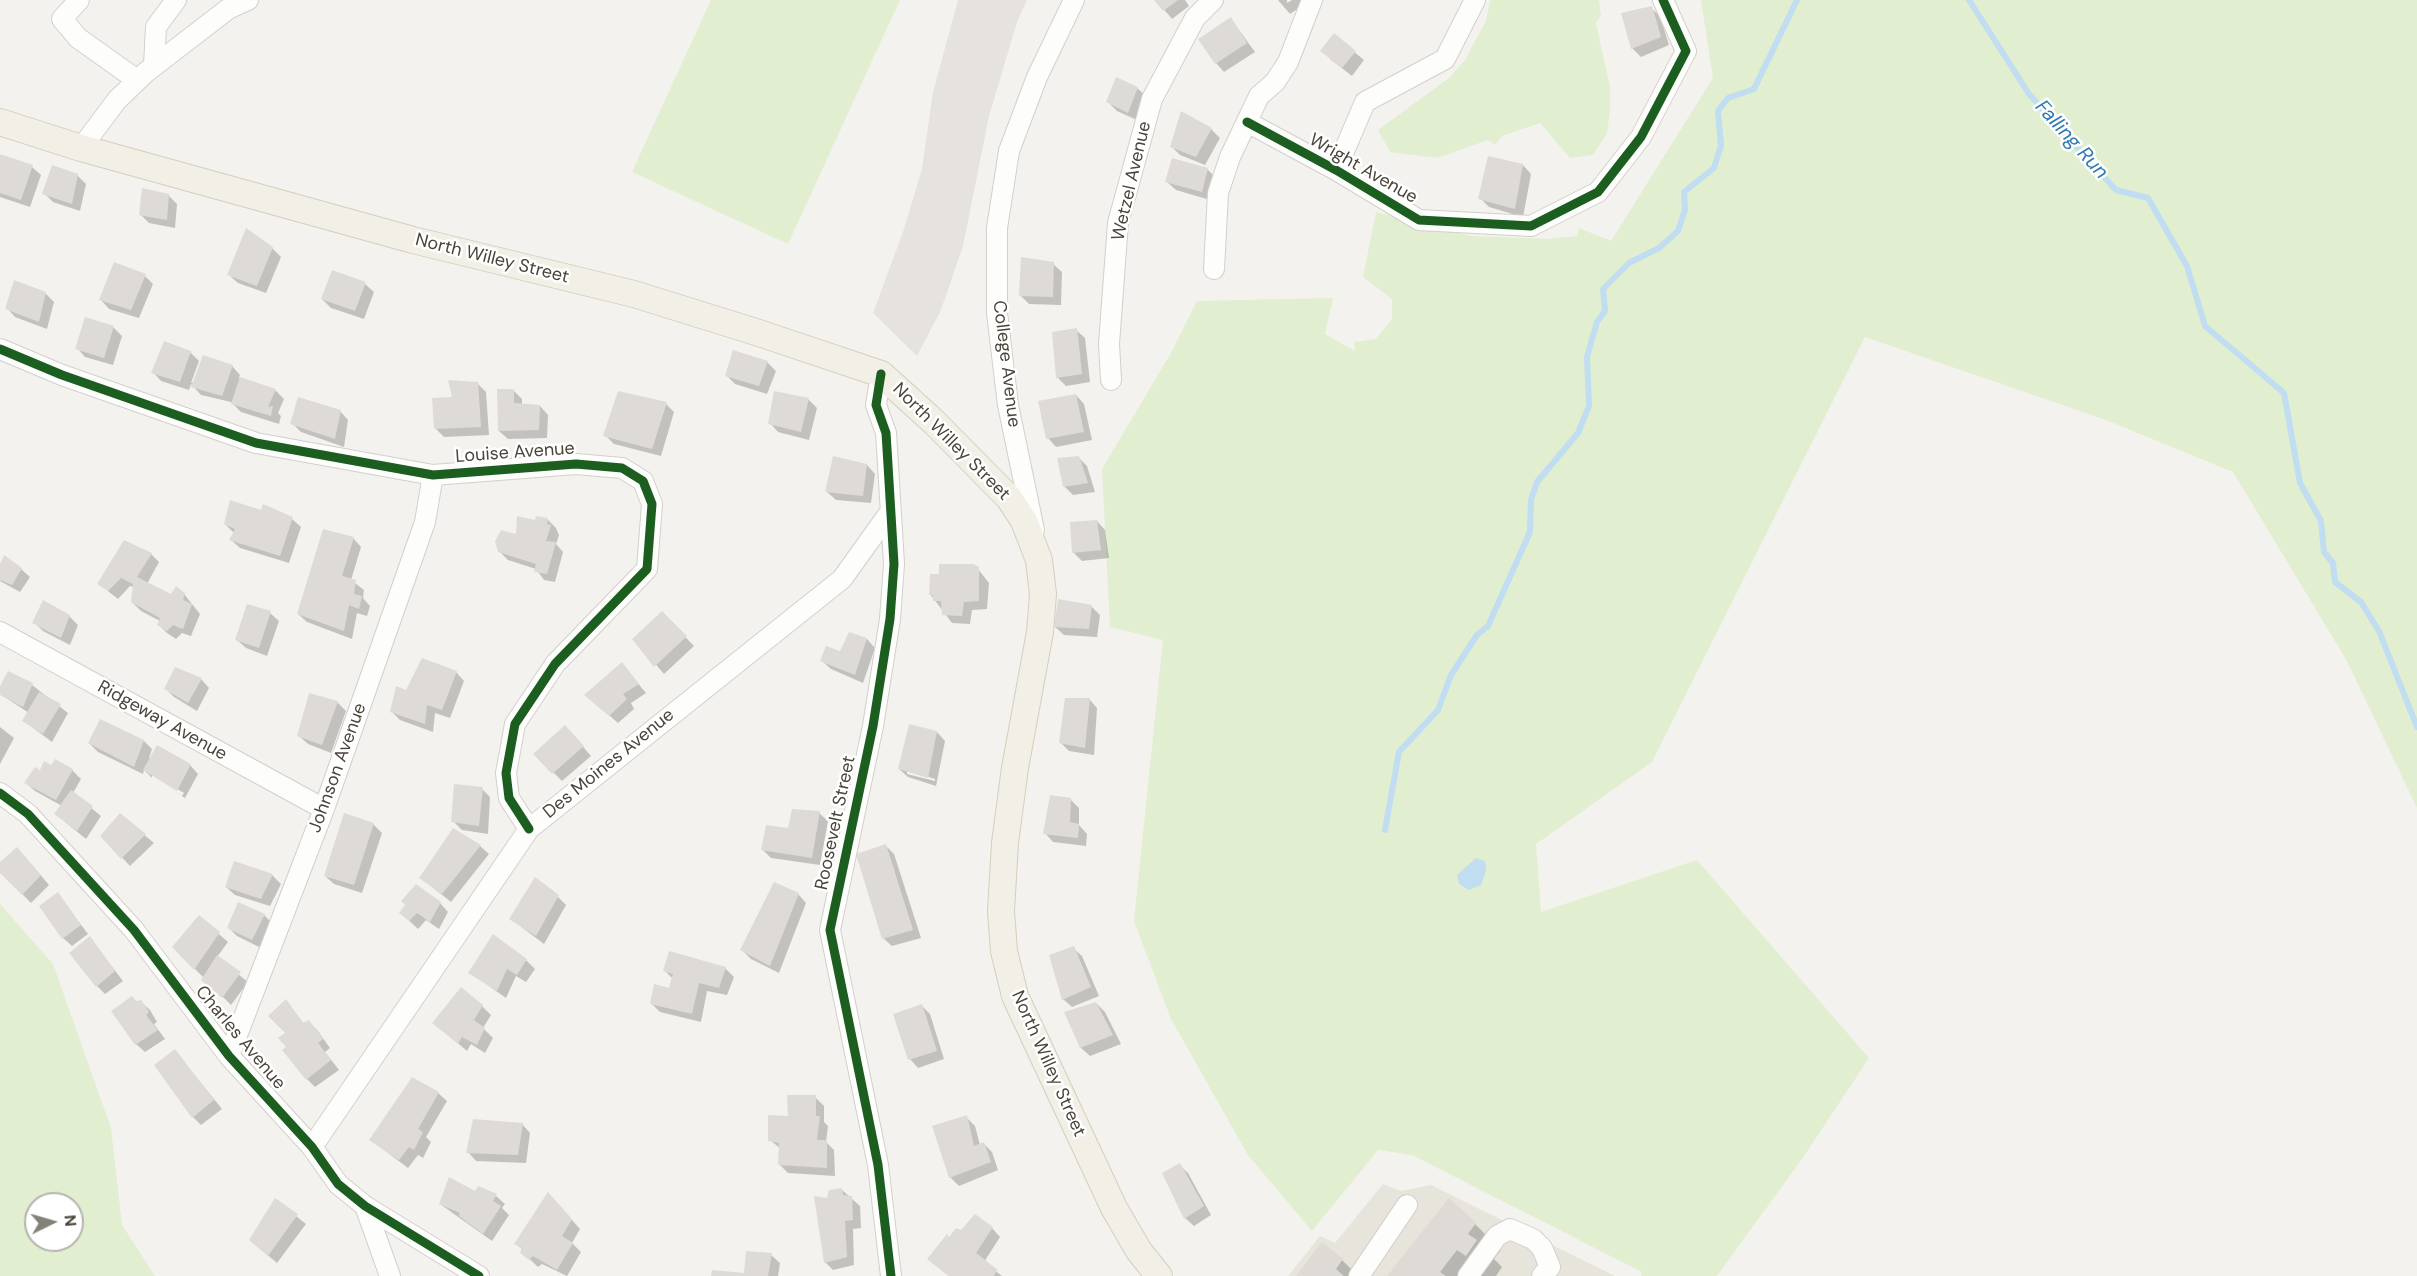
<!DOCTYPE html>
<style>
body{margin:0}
#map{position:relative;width:2417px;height:1276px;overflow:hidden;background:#f4f2ee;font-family:"DM Sans",sans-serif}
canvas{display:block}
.north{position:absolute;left:24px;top:1192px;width:60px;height:60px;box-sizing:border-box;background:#fff;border:2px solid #b7b4b0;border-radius:50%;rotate:85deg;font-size:16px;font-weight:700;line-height:24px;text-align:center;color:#4b4439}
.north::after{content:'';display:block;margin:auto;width:21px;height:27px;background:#868178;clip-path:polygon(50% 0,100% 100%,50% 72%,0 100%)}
</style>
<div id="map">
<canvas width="2417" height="1276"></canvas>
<div class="north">N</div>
</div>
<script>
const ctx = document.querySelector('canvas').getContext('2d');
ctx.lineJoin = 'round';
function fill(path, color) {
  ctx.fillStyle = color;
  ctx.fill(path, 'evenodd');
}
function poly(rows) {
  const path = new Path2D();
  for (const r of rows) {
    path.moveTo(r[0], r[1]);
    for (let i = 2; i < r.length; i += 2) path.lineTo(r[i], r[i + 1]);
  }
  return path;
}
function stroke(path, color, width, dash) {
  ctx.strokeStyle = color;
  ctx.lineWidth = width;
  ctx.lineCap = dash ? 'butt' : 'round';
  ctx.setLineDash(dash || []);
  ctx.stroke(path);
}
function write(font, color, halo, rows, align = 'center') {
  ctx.font = font + ' "DM Sans",sans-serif';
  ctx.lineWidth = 5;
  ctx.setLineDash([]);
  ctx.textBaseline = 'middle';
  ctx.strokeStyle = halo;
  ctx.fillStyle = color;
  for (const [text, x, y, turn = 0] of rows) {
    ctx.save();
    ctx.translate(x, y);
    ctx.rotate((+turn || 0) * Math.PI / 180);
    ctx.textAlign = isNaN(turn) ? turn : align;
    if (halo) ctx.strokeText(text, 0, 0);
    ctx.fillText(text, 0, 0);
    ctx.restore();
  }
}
fill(poly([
 [1383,1184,1401,1191,1431,1185,1615,1276,1288,1276,1320,1236,1335,1243]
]), '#e7e4dc');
fill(poly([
 [711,0,900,0,788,244,632,172],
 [1490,0,1599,0,1601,16,1596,23,1610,87,1610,110,1607,133,1593,155,1570,158,1540,123,1502,136,1495,145,1488,140,1437,158,1390,152,1378,130,1449,78,1465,60,1475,41,1486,21],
 [1701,0,2417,0,2417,808,2347,661,2233,472,2106,420,1865,337,1652,762,1536,844,1541,912,1697,860,1869,1058,1804,1156,1717,1276,1641,1276,1642,1272,1412,1155,1378,1150,1312,1231,1248,1155,1171,1019,1134,921,1163,640,1110,627,1102,469,1171,353,1197,301,1333,298,1325,334,1355,351,1354,342,1376,339,1392,319,1392,299,1363,277,1376,212,1471,236,1549,239,1577,236,1579,228,1611,241,1713,78],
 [0,904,53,964,111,1128,122,1225,155,1276,0,1276],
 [36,1204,72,1204,72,1240,36,1240]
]), '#e1eecf');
fill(poly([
 [958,0,1027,0,1017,22,989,116,963,246,941,310,917,356,873,313,903,232,922,169,933,92]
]), '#e6e3df');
fill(poly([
 [1476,858,1485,861,1486,871,1481,885,1469,890,1459,884,1457,875]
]), '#c0ddf1');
fill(poly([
 [1156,0,1185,0,1189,6,1172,19],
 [1278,0,1287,0,1287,3,1292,0,1311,0,1290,14],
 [1651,8,1660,16,1669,45,1641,57,1632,48,1623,15],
 [1231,19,1255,52,1224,72,1216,63],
 [1334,35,1364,60,1352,76,1330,59],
 [1137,88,1146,96,1137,120,1117,111,1108,102],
 [1211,129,1220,138,1205,165,1180,155,1172,147],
 [0,158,32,167,41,175,30,207,0,197],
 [1173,160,1208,170,1216,178,1210,200,1176,190,1167,182],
 [1523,165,1531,174,1523,217,1489,207,1480,198],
 [77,175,86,184,80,211,53,202,44,193],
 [168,195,177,204,175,228,149,223,140,214],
 [272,248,281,257,266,293,238,283,229,275],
 [1053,264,1062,272,1061,305,1029,304,1021,296],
 [145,276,153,284,139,318,109,309,101,300],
 [15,282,46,294,54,302,47,329,15,317,7,308],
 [365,284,374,292,364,319,331,308,322,299],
 [113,327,122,336,113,365,85,357,77,348],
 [1076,330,1085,338,1090,382,1066,386,1058,378],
 [190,352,199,361,191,383,232,366,240,375,239,378,276,391,284,399,278,413,281,416,279,424,241,412,231,402,201,395,191,384,189,390,161,381,153,372],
 [767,362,776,371,767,394,735,384,727,376],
 [477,383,486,392,489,435,444,437,435,428,454,398],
 [513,390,522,399,522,405,540,406,548,415,547,438,508,439,499,431],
 [775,393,809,400,817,408,809,440,778,432,770,423],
 [1076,395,1084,404,1092,440,1056,447,1048,438],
 [666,404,674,412,661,456,614,444,605,435],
 [340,411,348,420,344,447,301,432,292,423],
 [1079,458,1087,466,1095,492,1073,495,1064,486],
 [867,465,875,474,871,503,836,500,827,492],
 [261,511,292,519,301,527,289,563,240,548,231,540,234,533,225,524],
 [548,520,556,528,559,535,556,544,563,552,555,582,544,580,536,569,508,560,499,551,536,522],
 [1097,521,1105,530,1109,558,1082,561,1073,552],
 [353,538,361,547,351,580,364,590,363,598,370,606,367,616,357,613,352,639,307,622,298,614],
 [151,554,159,562,147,584,172,596,184,594,200,614,191,636,182,633,176,639,167,633,159,625,160,621,141,611,132,602,134,587,130,586,118,599,99,584],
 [0,568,21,569,30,577,20,592,0,581],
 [978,569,989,583,987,609,972,610,970,624,952,623,930,594],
 [1091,606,1100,615,1097,637,1064,635,1055,627],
 [270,613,279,621,267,656,246,648,237,640],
 [662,613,694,646,664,674,634,639],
 [69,616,78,625,70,645,43,631,34,622],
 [849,634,867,639,875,648,863,683,831,669,822,661,840,653],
 [622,664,646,693,631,703,634,709,618,723,595,703],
 [456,672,464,681,450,718,435,713,433,732,400,720,391,711,407,692],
 [201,679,209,688,197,711,174,697,166,689],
 [32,685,68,713,52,742,24,721,29,713,0,694,0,689],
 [310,695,338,703,346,711,331,753,308,744,299,736],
 [1089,699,1097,708,1094,755,1069,751,1060,742],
 [0,727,14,738,0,764],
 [937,732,945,741,936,786,908,777,899,769],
 [907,770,935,779,935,781,907,774],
 [573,735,591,756,562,781,535,754],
 [144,741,152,749,149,758,190,765,198,774,185,798,153,778,182,796,184,793,152,774,152,778,144,770,143,774,98,752,89,743],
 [51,768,72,770,81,779,73,793,101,816,86,839,65,822,62,806,35,791,26,783],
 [482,789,490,797,488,834,462,830,453,821],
 [1070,799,1079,808,1079,825,1087,834,1086,846,1053,842,1045,833],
 [819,813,828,821,820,865,771,858,762,849],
 [120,815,154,843,130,866,102,836],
 [373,824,382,833,362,893,334,884,325,876],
 [885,845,894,854,921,938,892,946,883,938],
 [480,846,489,854,451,902,421,878],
 [26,858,49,885,31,903,0,871,0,864],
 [272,875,281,884,270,906,235,895,226,887],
 [58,894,88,934,72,946,63,938],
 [798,894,806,903,779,973,751,959,742,950],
 [558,897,566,905,544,944,511,919],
 [440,903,448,912,439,929,426,920,418,929,401,913],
 [264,915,272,923,261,948,237,936,229,928],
 [199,917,228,942,217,957,248,982,231,1005,195,969],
 [90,938,123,981,105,994,97,986],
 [1073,948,1082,956,1099,996,1072,1007,1063,999],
 [526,960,535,969,526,982,516,976,506,998,469,972],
 [725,968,734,977,727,995,707,991,701,1022,660,1012,651,1003,670,990,673,979,665,971],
 [286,1001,304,1024,308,1021,317,1030,330,1048,325,1052,339,1070,315,1087,307,1079,289,1047],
 [141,1002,150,1010,157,1022,154,1024,165,1039,145,1052,136,1044,137,1003],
 [1096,1003,1105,1012,1121,1044,1090,1056,1081,1048,1066,1013],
 [482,1006,491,1015,483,1028,493,1038,485,1053,471,1044,467,1051,434,1023],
 [922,1006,930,1014,944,1059,918,1068,910,1059],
 [175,1051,222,1109,201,1125,193,1117],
 [438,1093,447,1101,426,1137,431,1142,423,1158,418,1155,408,1168,371,1140],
 [815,1097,824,1106,824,1122,828,1126,826,1142,834,1150,835,1176,788,1173,780,1165,781,1149,770,1140,790,1118],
 [966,1117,975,1126,980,1145,984,1144,992,1152,998,1170,959,1186,950,1177],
 [522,1124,530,1133,526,1163,476,1161,468,1152],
 [1179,1165,1188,1173,1211,1215,1194,1226,1185,1218],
 [479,1188,496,1196,505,1204,502,1208,509,1215,492,1241,440,1204,475,1193],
 [842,1190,860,1206,861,1228,853,1229,854,1265,833,1270,825,1262,828,1200],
 [276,1200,306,1224,277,1263,259,1248],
 [557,1203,580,1229,572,1243,581,1252,567,1276,542,1264,538,1267,522,1252,523,1250,516,1244],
 [1475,1224,1501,1250,1494,1259,1502,1267,1496,1276,1389,1276],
 [992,1228,1000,1237,984,1262,1002,1276,948,1276,950,1239,962,1232],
 [771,1255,780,1263,778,1276,713,1276,745,1275],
 [1342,1260,1358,1276,1298,1276]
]), '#0003');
stroke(poly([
 [1969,0,2029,94,2116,190,2148,198,2187,266,2205,326,2284,393,2300,483,2321,521,2324,552,2333,563,2335,582,2361,602,2379,631,2417,727],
 [1385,830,1399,752,1438,710,1451,675,1477,635,1488,626,1530,532,1531,500,1537,482,1578,433,1589,406,1587,357,1597,322,1605,311,1603,289,1629,263,1659,248,1678,231,1685,210,1684,192,1714,168,1721,145,1718,111,1728,98,1754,89,1797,0]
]), '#c0ddf1', 6);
fill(poly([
 [1154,0,1178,0,1163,11],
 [1652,6,1661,37,1631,49,1621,13],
 [1231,17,1247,43,1215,64,1198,39],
 [1334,33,1356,51,1342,68,1320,51],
 [1116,77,1138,87,1128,113,1106,102],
 [1181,111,1212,128,1196,157,1170,147],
 [0,154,33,165,21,200,0,193],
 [1488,156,1523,164,1515,209,1478,199],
 [1172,158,1208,168,1202,192,1165,182],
 [52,165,78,174,72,204,42,194],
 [142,188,169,194,167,220,139,215],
 [246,228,273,247,257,286,227,275],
 [1021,257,1054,262,1053,297,1019,296],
 [114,262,146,274,131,310,99,300],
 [332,270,366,282,355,311,321,299],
 [14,280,46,292,39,322,5,309],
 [85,317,114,326,104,358,75,349],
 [1077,328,1082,374,1056,378,1052,332],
 [164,341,191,351,180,382,151,373],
 [733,350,768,361,759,386,725,376],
 [203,355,233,365,222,396,191,387],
 [240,377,276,389,268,407,273,406,271,416,231,404],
 [448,380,478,382,481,427,434,429,432,398,452,397],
 [497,389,514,389,514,403,540,405,539,430,498,431],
 [618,391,667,402,652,449,603,436],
 [774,391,809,398,801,432,768,424],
 [1076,394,1084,432,1046,439,1038,401],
 [298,397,341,410,335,439,290,424],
 [833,456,867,464,863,496,825,492],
 [1079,456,1088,483,1063,487,1057,458],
 [230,500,261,510,263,504,293,517,280,556,229,540,235,529,224,524],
 [517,516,535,520,536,516,548,518,547,524,551,525,546,541,556,542,547,574,534,572,536,564,498,552,495,541,501,530,516,534],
 [1097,520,1101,550,1072,553,1070,522],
 [323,529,354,537,342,576,356,580,354,594,362,596,359,609,349,605,344,631,297,614],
 [124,540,152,553,137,577,171,594,176,586,185,593,183,600,192,604,183,629,173,625,167,631,157,625,160,618,131,602,133,584,121,578,108,591,97,584],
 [4,555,22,568,12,585,0,580,0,564],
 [939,564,973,564,979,567,979,601,964,602,962,616,942,615,941,601,933,601,933,595,929,595,930,574,939,574],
 [1058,599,1092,605,1089,629,1054,627],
 [43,600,70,615,61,638,32,623],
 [247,604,271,611,259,648,235,640],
 [662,611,687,636,654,667,632,639],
 [849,632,867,638,855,675,820,661,826,646,840,651],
 [422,658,457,671,442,710,427,705,425,724,390,712,396,686,406,690],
 [622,662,639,684,623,694,627,699,609,716,584,695],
 [175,667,202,678,188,703,164,689],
 [8,671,33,683,23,707,0,695,0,686],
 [39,692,61,704,43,734,22,721],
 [309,693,338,701,322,745,297,736],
 [1065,698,1090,698,1085,748,1059,743],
 [100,719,144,740,134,767,88,743],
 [909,724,937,731,928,778,898,769],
 [565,725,584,746,552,774,533,754],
 [157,745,191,764,177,791,143,770],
 [55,759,73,769,56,800,24,783,35,767,40,770,44,761,51,765],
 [454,784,483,787,479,826,451,822],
 [71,790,93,806,77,831,54,814],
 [1050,795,1071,798,1070,822,1079,824,1078,838,1043,834],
 [792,809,820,811,812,858,761,850,766,825,788,828],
 [120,813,146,834,121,859,100,836],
 [344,813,374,823,354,885,324,876],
 [453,828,481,845,442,894,419,878],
 [886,844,913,930,882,939,856,854],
 [17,847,41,875,22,895,0,873,0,862],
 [234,861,273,874,261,899,225,887],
 [535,877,559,895,536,936,509,919],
 [774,882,799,893,770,966,740,950],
 [416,884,441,902,430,922,417,913,409,921,399,913,405,905,401,901],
 [58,892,81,925,62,939,39,906],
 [238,902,265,914,252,940,227,928],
 [199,915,220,932,194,970,172,947],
 [493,934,527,959,517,975,507,969,497,991,468,973],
 [90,936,115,971,96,987,69,953],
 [1074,946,1091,987,1062,1000,1049,955],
 [669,951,726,967,719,988,699,983,692,1014,650,1004,654,984,669,988,673,974,663,971],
 [217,955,241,972,222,998,201,980],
 [461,987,483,1005,474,1020,485,1028,477,1045,462,1037,458,1044,432,1023],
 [132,996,136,1001,141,1000,149,1012,146,1015,158,1030,135,1045,111,1011],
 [286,999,303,1023,309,1020,323,1039,318,1043,331,1060,306,1080,282,1050,286,1047,278,1038,285,1033,268,1016],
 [1096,1002,1113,1035,1080,1048,1064,1012],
 [922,1004,937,1051,908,1060,893,1014],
 [175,1049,214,1100,192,1118,154,1065],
 [412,1077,439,1092,418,1129,423,1132,414,1150,409,1147,399,1160,369,1140],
 [787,1095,816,1095,816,1116,820,1116,817,1140,827,1140,827,1168,778,1165,779,1143,768,1141,768,1115,788,1116],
 [967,1115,974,1146,984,1142,991,1162,949,1178,932,1126],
 [473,1119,523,1123,518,1155,466,1153],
 [1180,1163,1204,1206,1184,1219,1162,1173],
 [449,1177,475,1191,478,1186,497,1194,493,1201,501,1206,483,1234,459,1216,460,1213,439,1204],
 [842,1188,843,1195,852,1196,853,1220,845,1221,847,1257,824,1263,814,1196,827,1198,829,1190],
 [548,1192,572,1219,562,1236,573,1243,557,1270,533,1256,529,1260,520,1253,522,1248,514,1244],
 [275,1198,298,1214,268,1256,249,1240],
 [1449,1198,1476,1223,1468,1234,1477,1240,1466,1256,1457,1250,1440,1272,1446,1276,1387,1276],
 [975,1214,993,1227,976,1253,998,1270,993,1276,948,1276,927,1259,947,1234,949,1237,956,1228,961,1230],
 [1322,1242,1343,1259,1336,1269,1344,1276,1296,1276],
 [746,1251,772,1253,768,1276,711,1276,712,1270,744,1273]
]), '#dedbd6');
const minor = poly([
 [79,0,62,19,78,38,137,80],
 [154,65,156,27,176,0],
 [1247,122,1336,170,1419,220,1531,226,1598,192,1641,137,1686,51,1663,0],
 [81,148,117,100,145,73,228,9,248,0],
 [1336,170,1365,102,1445,59,1475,0],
 [1214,269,1218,193,1230,157,1259,96,1275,82,1288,62,1312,0],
 [0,349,62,375,256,443,433,475,576,464,622,468,643,481,652,504,647,569,555,664,515,724,506,773,509,798,529,829],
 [881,374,876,405,886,433,888,465,894,564,890,619,873,726,830,930,878,1165,891,1276],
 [1111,380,1109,344,1118,223,1152,99,1195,18,1213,0],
 [1034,530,1008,405,997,313,997,228,1009,151,1037,77,1074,0],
 [0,632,324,809],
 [0,793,28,814,134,930,229,1056,312,1147,338,1184,365,1206,479,1276],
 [229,1056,324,809,425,522,433,475],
 [312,1147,529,829,842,579,890,512],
 [365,1206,390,1276],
 [1359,1276,1407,1205],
 [1468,1276,1497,1236,1510,1229,1533,1239,1542,1248,1550,1267,1542,1276]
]);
const major = poly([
 [0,122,81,148,413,240,634,294,759,333,881,374,934,422,1009,498,1024,521,1039,560,1043,594,1040,632,1015,768,1005,843,1001,911,1004,951,1015,996,1114,1208,1139,1251,1159,1276]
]);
stroke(minor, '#d2d0cb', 22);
stroke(major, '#d6cebb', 28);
stroke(minor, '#fdfdfc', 20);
stroke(major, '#f2efe6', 26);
stroke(poly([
 [1247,122,1336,170,1419,220,1531,226,1598,192,1641,137,1686,51,1663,0],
 [0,349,62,375,256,443,433,475,576,464,622,468,643,481,652,504,647,569,555,664,515,724,506,773,509,798,529,829],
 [881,374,876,405,886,433,888,465,894,564,890,619,873,726,830,930,878,1165,891,1276],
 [0,793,28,814,134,930,229,1056,312,1147,338,1184,365,1206,479,1276]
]), '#1b5e20', 9);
write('18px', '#4b4439', '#fff', [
 ["Wright Avenue",1363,169,30],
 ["Wetzel Avenue",1132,181,-77],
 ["North Willey Street",492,259,14],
 ["College Avenue",1006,364,83],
 ["North Willey Street",951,442,45],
 ["Louise Avenue",515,453,-4],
 ["Ridgeway Avenue",162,721,29],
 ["Des Moines Avenue",609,764,-39],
 ["Johnson Avenue",338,768,-70],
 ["Roosevelt Street",836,823,-78],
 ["Charles Avenue",240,1038,50],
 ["North Willey Street",1048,1064,66]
]);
write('italic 20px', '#2e7ab2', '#fff', [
 ["Falling Run",2071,140,48]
]);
</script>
